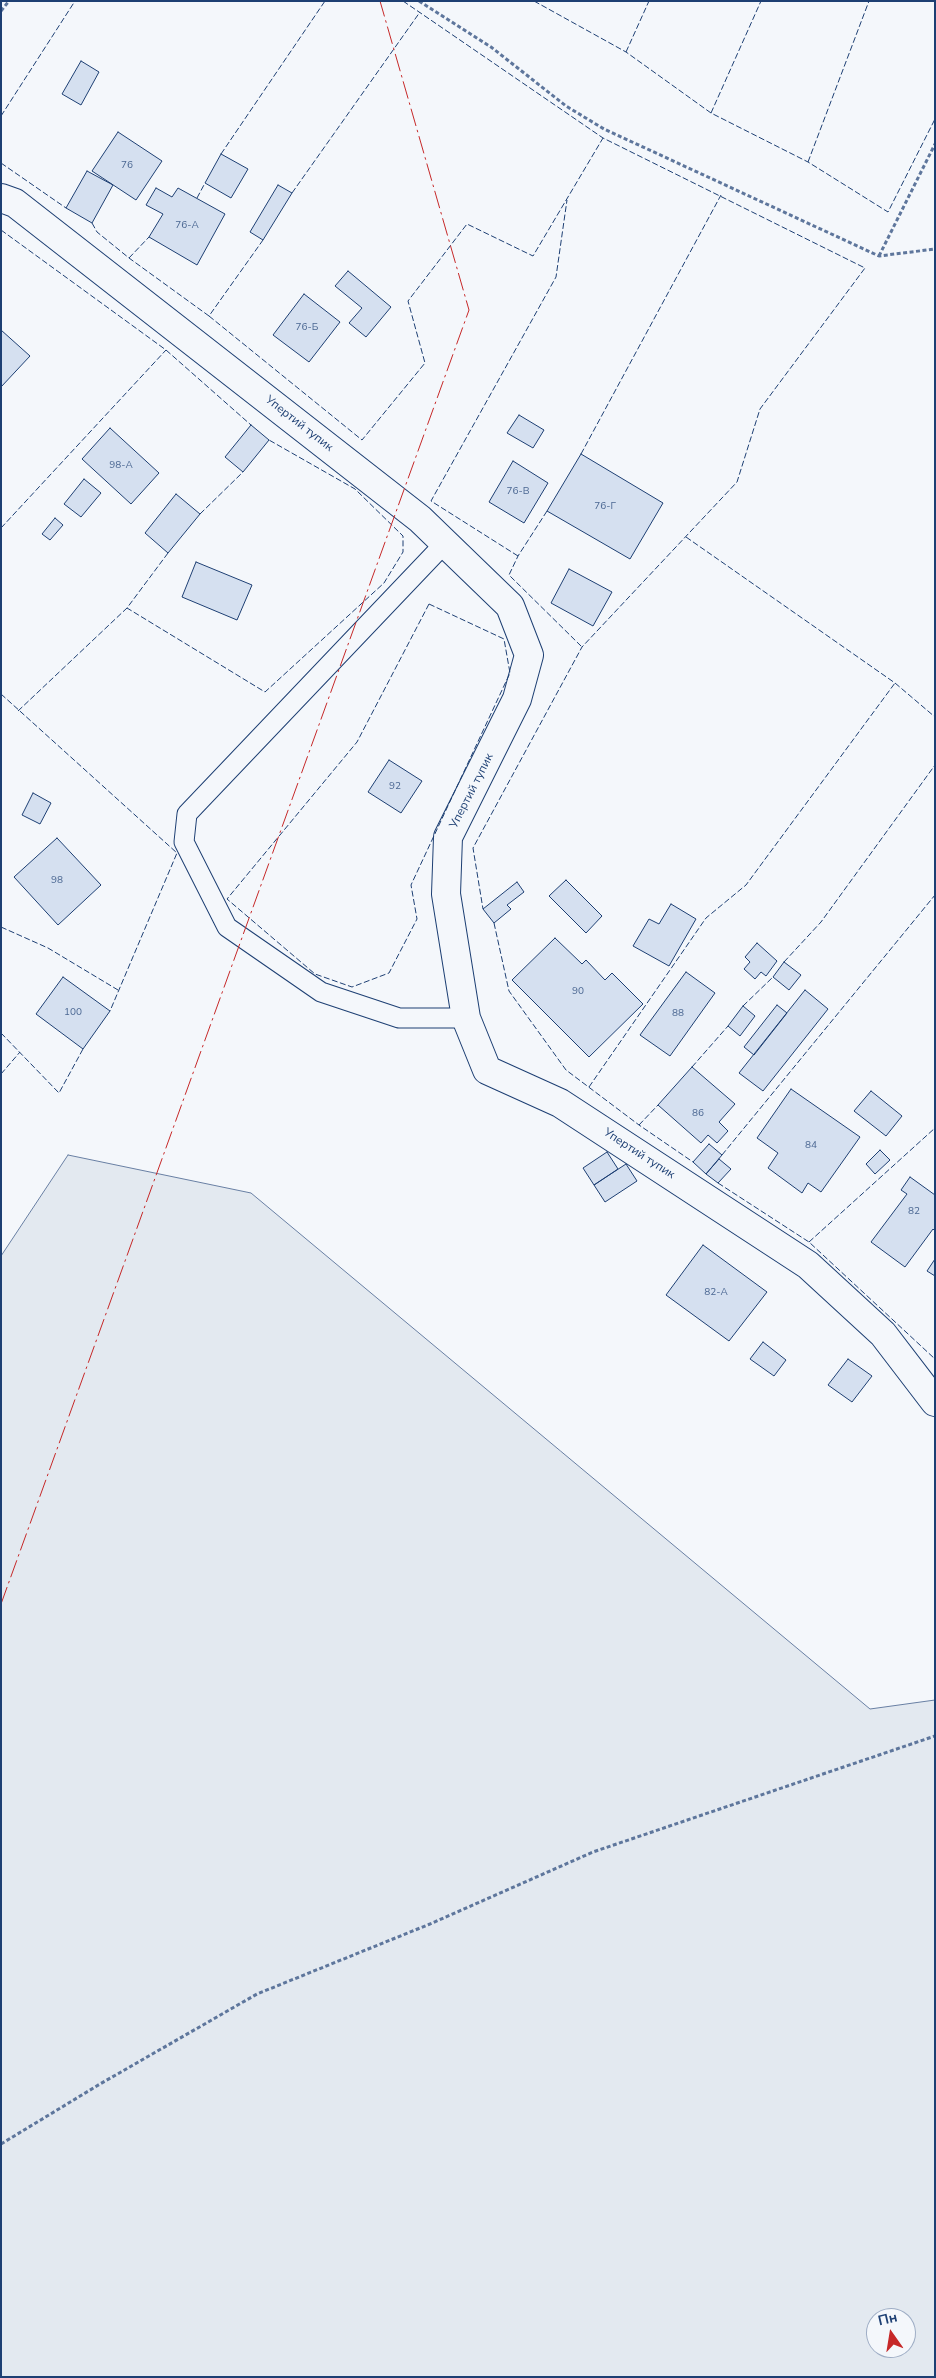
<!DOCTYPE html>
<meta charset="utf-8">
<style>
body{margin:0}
#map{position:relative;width:936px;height:2378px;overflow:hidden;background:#f4f7fb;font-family:"Nunito Sans",sans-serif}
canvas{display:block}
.frame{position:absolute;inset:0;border:2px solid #1d3f73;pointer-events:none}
.north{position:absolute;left:866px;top:2308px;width:50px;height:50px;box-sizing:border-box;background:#f4f7fb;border:1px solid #9eadc5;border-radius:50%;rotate:347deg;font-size:14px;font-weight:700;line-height:20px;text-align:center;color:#1d3f73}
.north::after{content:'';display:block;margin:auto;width:18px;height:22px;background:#c62828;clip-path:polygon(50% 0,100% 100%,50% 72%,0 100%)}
</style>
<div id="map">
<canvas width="936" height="2378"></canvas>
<div class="frame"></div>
<div class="north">Пн</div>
</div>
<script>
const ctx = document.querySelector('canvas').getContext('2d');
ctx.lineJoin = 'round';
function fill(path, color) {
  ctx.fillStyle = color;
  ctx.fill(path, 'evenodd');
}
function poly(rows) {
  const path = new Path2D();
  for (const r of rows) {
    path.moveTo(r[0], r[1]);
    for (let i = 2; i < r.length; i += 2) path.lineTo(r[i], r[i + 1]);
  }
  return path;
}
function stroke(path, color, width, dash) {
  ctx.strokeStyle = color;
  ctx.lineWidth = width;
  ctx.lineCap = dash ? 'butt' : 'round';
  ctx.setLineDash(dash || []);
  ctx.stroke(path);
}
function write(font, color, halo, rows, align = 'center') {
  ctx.font = font + ' "Nunito Sans",sans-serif';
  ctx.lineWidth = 4;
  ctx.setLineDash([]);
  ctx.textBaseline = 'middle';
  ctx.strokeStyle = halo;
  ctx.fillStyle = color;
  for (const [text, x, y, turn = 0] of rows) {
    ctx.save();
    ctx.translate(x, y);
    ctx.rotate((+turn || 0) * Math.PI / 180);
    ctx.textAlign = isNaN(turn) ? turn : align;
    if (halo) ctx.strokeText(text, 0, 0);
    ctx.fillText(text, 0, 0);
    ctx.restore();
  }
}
const green = poly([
 [68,1155,251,1193,870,1709,935,1700,935,2377,1,2377,1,1256,68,1155],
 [876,2318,906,2318,906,2348,876,2348,876,2318]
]);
fill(green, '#e3e9f0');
stroke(green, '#687fa3', 1);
const building = poly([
 [81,61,99,72,81,105,62,94,81,61],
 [118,132,162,161,136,200,92,171,118,132],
 [221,154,248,169,231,198,205,183,221,154],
 [87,171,113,185,92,223,66,208,87,171],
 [278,185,292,193,263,240,250,232,278,185],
 [156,188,172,197,178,188,225,214,197,265,149,237,163,214,146,205,156,188],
 [348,271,391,307,366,337,349,323,362,308,335,286,348,271],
 [304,294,340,322,309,362,273,335,304,294],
 [1,330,30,356,1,387,1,330],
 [519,415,544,430,533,448,507,433,519,415],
 [251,425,269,440,243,472,225,457,251,425],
 [110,428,159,473,131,504,82,459,110,428],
 [581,454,663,503,630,559,547,511,581,454],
 [513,461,548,483,524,523,489,502,513,461],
 [84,479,101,493,81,517,64,504,84,479],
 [176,494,200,514,168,553,145,533,176,494],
 [55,518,63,525,50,540,42,534,55,518],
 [196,562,252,585,237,620,182,597,196,562],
 [569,569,612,592,593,626,551,603,569,569],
 [389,760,422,781,401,813,368,792,389,760],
 [33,793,51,803,40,824,22,815,33,793],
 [57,838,101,885,58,925,14,877,57,838],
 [566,880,602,916,586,933,549,896,566,880],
 [517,882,524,892,507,905,511,909,494,923,483,909,517,882],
 [671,904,696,919,669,966,633,946,649,919,659,924,671,904],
 [555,938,582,964,586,960,605,980,612,973,643,1004,589,1057,512,980,555,938],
 [757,943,777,961,766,976,761,972,755,979,744,969,750,962,745,957,757,943],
 [784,962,801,975,789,990,773,977,784,962],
 [686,972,715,993,670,1056,640,1035,686,972],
 [63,977,110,1011,83,1049,36,1014,63,977],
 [805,990,828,1009,763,1091,739,1073,805,990],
 [777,1005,787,1013,754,1055,744,1047,777,1005],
 [743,1006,755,1016,740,1036,728,1026,743,1006],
 [692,1067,735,1104,719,1122,728,1131,717,1143,708,1135,701,1143,658,1105,692,1067],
 [791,1089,860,1137,821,1192,808,1183,802,1193,768,1168,778,1153,757,1138,791,1089],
 [871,1091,902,1116,886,1136,854,1111,871,1091],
 [709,1144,722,1155,706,1174,693,1162,709,1144],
 [880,1150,890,1160,875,1174,866,1164,880,1150],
 [607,1152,618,1169,594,1185,583,1168,607,1152],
 [719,1159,731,1169,718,1183,706,1174,719,1159],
 [626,1164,637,1181,605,1202,594,1185,626,1164],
 [910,1177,935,1195,935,1231,933,1229,905,1267,871,1242,907,1194,901,1190,910,1177],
 [703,1245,767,1292,729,1341,666,1295,703,1245],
 [935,1259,935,1276,927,1271,935,1259],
 [763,1342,786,1360,774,1376,750,1359,763,1342],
 [848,1359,872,1376,852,1402,828,1385,848,1359]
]);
fill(building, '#d5e0f0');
stroke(building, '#1d3f73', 1);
const lane = poly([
 [445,543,187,814,184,842,227,927,321,992,399,1018,466,1018]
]);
const street = poly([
 [1,198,15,203,420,519,510,606,529,655,517,699,448,837,446,894,466,1018,487,1070,560,1103,808,1265,883,1334,935,1402]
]);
stroke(lane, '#1d3f73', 21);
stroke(street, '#1d3f73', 30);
stroke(poly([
 [419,1,491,47,566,106,604,129,879,256,935,249],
 [1,11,9,1],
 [879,256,935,144],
 [1,2144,100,2084,257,1994,430,1924,593,1852,935,1736]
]), '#5e769c', 3, [4, 2.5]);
stroke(lane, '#f4f7fb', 19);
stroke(street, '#f4f7fb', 28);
stroke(poly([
 [403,1,603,138,865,268,760,409,737,482,582,647,473,848,483,909],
 [534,1,626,52,711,113,808,162,888,212,935,119],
 [626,52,649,1],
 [711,113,761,1],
 [1,116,75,1],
 [221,154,325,1],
 [808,162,869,1],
 [1,163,66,208],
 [292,193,420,12],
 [197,198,205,183],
 [92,223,97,232,129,258,209,316,263,240],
 [1,230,166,350,251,425],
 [129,258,149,237],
 [209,316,362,440,425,363,408,301,467,224,533,256,603,138],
 [581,454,721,195],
 [547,511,518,556,509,575,582,647],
 [200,514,243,472],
 [1,528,166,350],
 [686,537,895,683,935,717],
 [168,553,127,608,265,692,384,583,403,552,403,536,355,489,269,440],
 [518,556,431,501,556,277,567,200],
 [429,604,504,639,510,673,411,885,417,919,389,973,352,987,315,974,227,899,357,742,429,604],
 [1,694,177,853,110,1011],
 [18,711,127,608],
 [494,923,509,991,566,1070,639,1125,693,1162],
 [1,927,48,948,118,990],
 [784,962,821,922,935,765],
 [743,1006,773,977],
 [1,1033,59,1093,83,1049],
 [692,1067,728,1026],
 [1,1074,20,1052],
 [589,1087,706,918,746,885,895,683],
 [639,1125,658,1105],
 [722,1155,935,895],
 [718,1183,809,1242,935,1359],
 [809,1242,935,1128]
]), '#1d3f73', 1, [6, 2.5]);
stroke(poly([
 [1,1604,469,310,380,1]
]), '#c62828', 1, [18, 4, 2.5, 4]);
write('10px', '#4b6792', null, [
 ["76",127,166],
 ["76-А",187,226],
 ["76-Б",307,328],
 ["98-А",121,466],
 ["76-В",518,492],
 ["76-Г",605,507],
 ["92",395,787],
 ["98",57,881],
 ["90",578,992],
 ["100",73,1013],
 ["88",678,1014],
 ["86",698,1114],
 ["84",811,1146],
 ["82",914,1212],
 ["82-А",716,1293]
]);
write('12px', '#1d3f73', '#f4f7fb', [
 ["Упертий тупик",299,424,38],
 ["Упертий тупик",472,791,-63],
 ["Упертий тупик",639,1154,33]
]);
</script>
